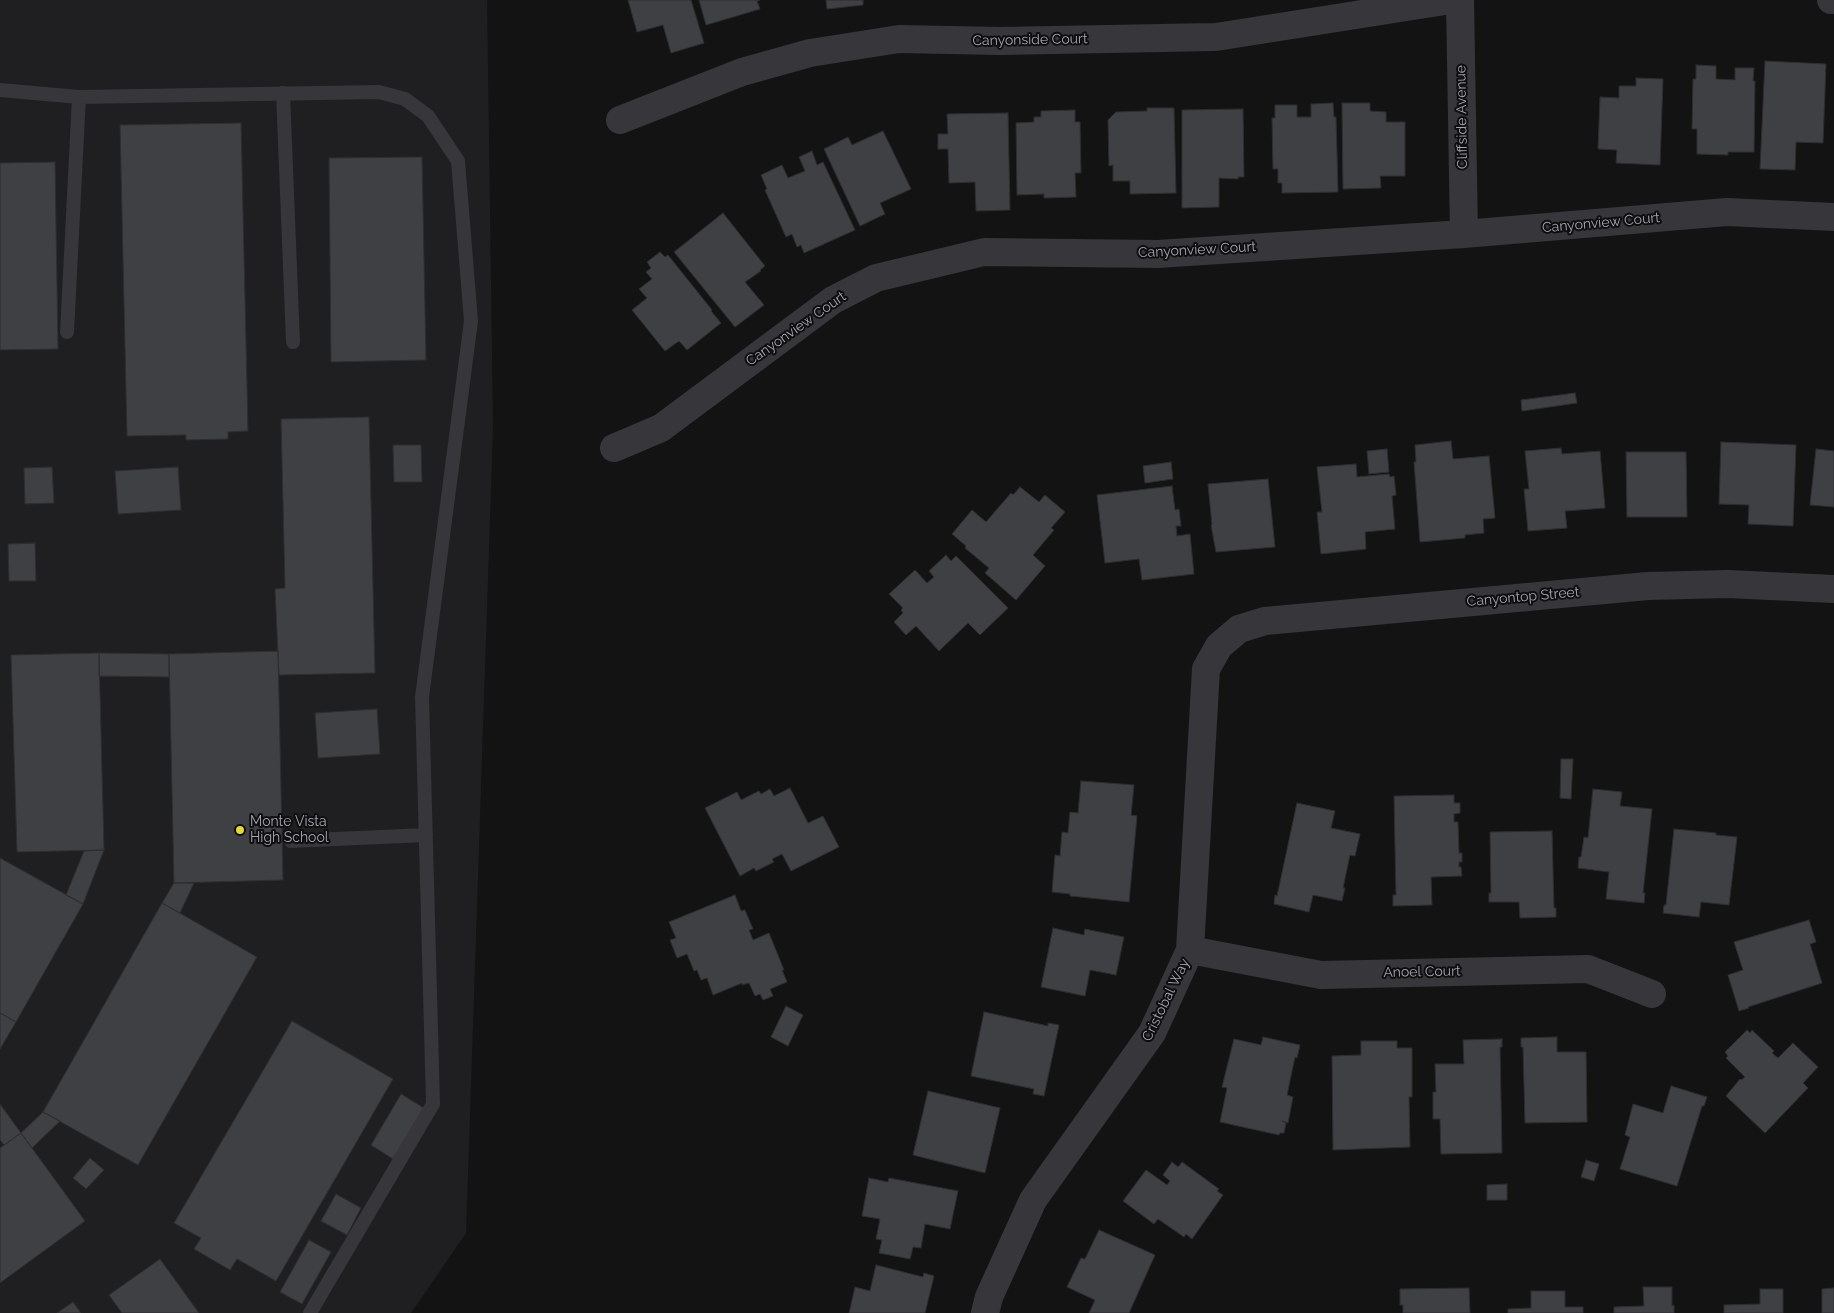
<!DOCTYPE html>
<style>
body{margin:0}
canvas{display:block;background:#131314}
</style>
<canvas width="1834" height="1313"></canvas>
<script>
const ctx = document.querySelector('canvas').getContext('2d');
ctx.lineJoin = 'round';
function fill(path, color) {
  ctx.fillStyle = color;
  ctx.fill(path, 'evenodd');
}
function poly(rows) {
  const path = new Path2D();
  for (const r of rows) {
    path.moveTo(r[0], r[1]);
    for (let i = 2; i < r.length; i += 2) path.lineTo(r[i], r[i + 1]);
  }
  return path;
}
function stroke(path, color, width, dash) {
  ctx.strokeStyle = color;
  ctx.lineWidth = width;
  ctx.lineCap = dash ? 'butt' : 'round';
  ctx.setLineDash(dash || []);
  ctx.stroke(path);
}
function write(font, color, halo, rows, align = 'center') {
  ctx.font = font + ' Raleway,sans-serif';
  ctx.lineWidth = 4;
  ctx.setLineDash([]);
  ctx.textBaseline = 'middle';
  ctx.strokeStyle = halo;
  ctx.fillStyle = color;
  for (const [text, x, y, turn = 0] of rows) {
    ctx.save();
    ctx.translate(x, y);
    ctx.rotate((+turn || 0) * Math.PI / 180);
    ctx.textAlign = isNaN(turn) ? turn : align;
    if (halo) ctx.strokeText(text, 0, 0);
    ctx.fillText(text, 0, 0);
    ctx.restore();
  }
}
fill(poly([
 [0,0,487,0,493,428,466,1233,411,1313,0,1313]
]), '#1f1f21');
const building = poly([
 [628,0,691,0,704,43,671,53,663,25,637,32,628,0],
 [699,0,760,0,757,1,760,9,706,25,699,0],
 [826,0,863,0,863,5,827,9,826,0],
 [1765,61,1826,64,1823,143,1796,142,1795,170,1760,169,1765,61],
 [1696,65,1716,66,1716,79,1735,80,1735,68,1754,68,1753,81,1755,81,1754,152,1728,152,1728,155,1697,154,1697,129,1692,129,1693,79,1696,79,1696,65],
 [1636,78,1663,79,1660,165,1616,163,1617,150,1598,149,1600,97,1619,98,1619,86,1636,86,1636,78],
 [1333,103,1334,117,1336,117,1338,192,1282,193,1282,183,1278,183,1278,169,1273,169,1272,118,1275,118,1275,105,1297,105,1297,117,1311,117,1311,104,1333,103],
 [1342,103,1370,103,1370,111,1386,112,1386,122,1405,122,1405,176,1380,176,1381,188,1343,189,1342,103],
 [1147,108,1174,108,1176,193,1130,194,1130,181,1113,181,1113,165,1109,166,1108,120,1116,112,1147,111,1147,108],
 [1243,109,1244,177,1238,177,1238,179,1219,178,1219,207,1182,208,1182,110,1243,109],
 [1075,110,1075,122,1080,122,1081,173,1075,173,1076,197,1044,198,1044,194,1017,195,1016,123,1034,122,1034,117,1041,117,1041,111,1075,110],
 [1008,113,1010,210,976,211,975,182,949,183,948,149,938,149,938,134,948,134,947,114,1008,113],
 [241,123,248,431,228,432,228,439,186,440,186,435,127,436,120,125,241,123],
 [883,131,911,189,880,203,885,214,860,226,824,149,848,137,852,145,883,131],
 [812,151,817,165,823,162,855,230,804,253,801,245,797,247,792,234,786,237,765,190,767,189,761,175,782,165,788,178,805,171,799,157,812,151],
 [422,157,426,360,331,362,329,158,422,157],
 [55,162,58,349,0,350,0,163,55,162],
 [723,213,765,266,760,270,761,271,745,282,764,305,735,327,674,252,723,213],
 [660,252,665,257,668,255,712,310,711,311,721,323,687,350,679,341,665,351,632,310,647,298,639,289,652,279,646,272,651,268,647,262,660,252],
 [1575,393,1577,403,1522,411,1521,400,1575,393],
 [369,417,375,673,279,675,275,589,285,588,281,419,369,417],
 [1451,441,1453,459,1489,456,1495,518,1483,519,1484,533,1465,535,1465,538,1420,542,1414,462,1416,462,1415,445,1451,441],
 [1721,442,1796,445,1793,526,1748,524,1749,505,1719,504,1721,442],
 [393,445,421,445,422,482,394,482,393,445],
 [1561,448,1562,454,1600,451,1605,508,1565,511,1567,528,1528,531,1524,489,1529,489,1525,451,1561,448],
 [1387,449,1389,472,1369,474,1367,451,1387,449],
 [1816,449,1834,451,1834,507,1810,505,1816,449],
 [1626,452,1686,452,1687,517,1627,517,1626,452],
 [1171,462,1173,479,1145,483,1143,466,1171,462],
 [1356,464,1357,477,1389,474,1390,477,1394,476,1396,495,1392,496,1395,529,1365,532,1366,549,1321,554,1317,512,1322,512,1317,467,1356,464],
 [52,467,54,503,25,504,24,468,52,467],
 [178,467,181,510,118,514,115,471,178,467],
 [1268,479,1275,547,1216,552,1211,525,1212,525,1208,484,1268,479],
 [1172,486,1175,510,1179,509,1181,526,1176,526,1177,536,1190,534,1194,574,1142,580,1139,559,1105,563,1097,495,1172,486],
 [1020,487,1039,502,1045,495,1065,512,1051,528,1054,530,1033,555,1045,566,1016,600,985,573,989,568,965,548,966,546,952,534,972,510,986,522,1011,493,1013,495,1020,487],
 [35,543,36,581,9,581,8,544,35,543],
 [946,555,951,561,956,556,1008,608,980,635,968,623,939,651,916,626,906,635,894,622,903,613,901,610,903,608,889,594,915,570,927,583,934,577,929,571,946,555],
 [278,651,283,880,174,883,169,654,278,651],
 [99,653,104,850,17,852,11,655,99,653],
 [99,653,169,654,169,677,99,676,99,653],
 [377,709,380,754,318,758,315,713,377,709],
 [1561,759,1573,759,1571,799,1560,798,1561,759],
 [1081,781,1134,785,1131,815,1137,816,1129,902,1070,896,1070,894,1052,892,1055,855,1060,856,1062,832,1068,833,1070,812,1078,813,1081,781],
 [790,788,808,823,823,816,839,847,791,871,782,854,772,859,774,862,756,871,754,868,740,876,705,808,737,792,741,800,759,791,761,794,770,789,774,796,790,788],
 [1593,789,1622,792,1620,806,1652,809,1643,893,1645,893,1644,903,1606,899,1609,872,1578,868,1579,857,1581,857,1584,837,1588,838,1593,789],
 [1454,795,1454,803,1460,803,1460,813,1454,814,1454,822,1458,822,1459,853,1462,853,1462,862,1459,862,1459,867,1461,867,1462,876,1431,877,1432,905,1393,906,1393,895,1396,895,1394,796,1454,795],
 [1297,803,1335,811,1331,828,1360,834,1355,856,1350,855,1343,888,1345,888,1342,901,1313,895,1309,912,1274,904,1275,895,1277,896,1297,803],
 [1674,829,1716,833,1716,835,1737,837,1729,905,1701,902,1699,917,1663,913,1664,905,1666,905,1674,829],
 [1552,831,1554,908,1556,908,1556,917,1520,918,1519,902,1489,902,1489,893,1491,893,1490,832,1552,831],
 [104,850,83,904,66,895,84,851,104,850],
 [0,858,83,904,16,1022,0,1013,0,858],
 [174,883,194,883,180,913,162,903,174,883],
 [735,895,741,911,745,910,753,929,749,930,753,940,769,933,784,970,782,970,787,982,770,989,773,996,763,1000,760,994,755,996,749,983,742,985,742,983,713,995,707,978,701,980,697,970,694,971,687,954,677,958,670,940,676,938,669,922,735,895],
 [162,903,257,957,138,1165,43,1112,162,903],
 [1809,920,1816,942,1810,944,1822,983,1748,1007,1749,1008,1739,1011,1728,975,1743,970,1734,942,1809,920],
 [1053,928,1084,935,1085,929,1124,937,1116,975,1090,970,1085,996,1041,987,1053,928],
 [786,1006,803,1015,788,1046,771,1037,786,1006],
 [984,1012,1048,1026,1048,1023,1059,1025,1044,1096,1033,1094,1034,1089,971,1076,984,1012],
 [0,1013,16,1022,0,1049,0,1013],
 [292,1021,393,1079,276,1281,237,1259,230,1270,194,1249,201,1238,174,1223,292,1021],
 [1747,1030,1750,1033,1752,1030,1774,1051,1772,1053,1778,1058,1793,1043,1818,1067,1803,1083,1808,1088,1765,1133,1726,1096,1740,1079,1741,1080,1745,1077,1726,1058,1728,1056,1725,1052,1747,1030],
 [1263,1037,1300,1045,1297,1058,1295,1057,1287,1095,1293,1097,1288,1123,1282,1121,1286,1123,1284,1133,1280,1133,1279,1135,1220,1122,1227,1088,1222,1087,1234,1039,1261,1045,1263,1037],
 [1557,1037,1557,1052,1586,1052,1587,1122,1525,1123,1523,1047,1521,1047,1521,1038,1557,1037],
 [1502,1039,1502,1047,1500,1047,1502,1153,1441,1154,1440,1119,1433,1119,1433,1092,1436,1092,1435,1064,1464,1064,1463,1040,1502,1039],
 [1361,1041,1397,1041,1397,1048,1412,1048,1412,1097,1409,1097,1410,1147,1333,1150,1332,1056,1361,1055,1361,1041],
 [1671,1086,1707,1097,1704,1106,1702,1106,1677,1186,1620,1169,1630,1137,1625,1135,1633,1104,1663,1113,1671,1086],
 [928,1091,1000,1108,985,1173,913,1155,928,1091],
 [401,1094,424,1108,393,1159,371,1145,401,1094],
 [0,1104,21,1133,4,1145,0,1140,0,1104],
 [43,1112,60,1121,32,1148,21,1133,43,1112],
 [21,1133,85,1221,0,1283,0,1148,21,1133],
 [90,1158,104,1170,86,1189,73,1178,90,1158],
 [1586,1160,1599,1164,1594,1181,1581,1177,1586,1160],
 [1172,1162,1178,1167,1182,1162,1219,1189,1217,1191,1223,1195,1192,1239,1186,1234,1184,1237,1158,1219,1154,1224,1123,1201,1146,1170,1167,1185,1170,1181,1163,1175,1172,1162],
 [869,1178,888,1182,889,1178,958,1191,950,1229,925,1224,921,1248,913,1247,910,1259,879,1253,882,1240,876,1239,880,1219,862,1216,869,1178],
 [1507,1184,1507,1200,1487,1200,1487,1185,1507,1184],
 [336,1194,361,1208,347,1235,321,1221,336,1194],
 [1099,1230,1155,1255,1129,1313,1089,1313,1095,1300,1067,1287,1081,1258,1085,1259,1099,1230],
 [309,1240,331,1252,302,1304,280,1292,309,1240],
 [160,1259,199,1313,122,1313,109,1295,160,1259],
 [876,1265,923,1277,924,1273,934,1276,925,1313,849,1313,855,1287,870,1291,876,1265],
 [1643,1287,1672,1287,1672,1306,1674,1305,1674,1313,1614,1313,1614,1307,1644,1306,1643,1287],
 [1469,1288,1470,1313,1403,1313,1403,1305,1400,1305,1400,1289,1469,1288],
 [1834,1288,1834,1313,1822,1313,1822,1289,1834,1288],
 [1760,1289,1783,1289,1783,1313,1724,1313,1724,1305,1760,1304,1760,1289],
 [1531,1291,1565,1291,1565,1307,1583,1307,1583,1313,1508,1313,1508,1309,1531,1308,1531,1291],
 [73,1302,81,1313,57,1313,73,1302]
]);
fill(building, '#3f4044');
stroke(building, '#2e2d30', 1);
stroke(poly([
 [0,90,79,97,379,92,405,99,428,116,458,161,471,321,422,697,433,1104,310,1313],
 [283,93,293,342],
 [67,332,79,97],
 [291,841,426,835]
]), '#36363b', 14);
stroke(poly([
 [1460,0,1464,234],
 [1831,0,1834,0],
 [620,120,742,72,810,53,899,39,1000,41,1216,37,1451,0],
 [614,448,661,428,833,300,876,278,984,252,1158,254,1464,234,1727,212,1834,217],
 [1190,950,1321,975,1588,969,1652,994],
 [985,1313,989,1297,1033,1200,1152,1033,1190,950,1206,669,1219,646,1239,629,1265,621,1648,586,1728,584,1834,589]
]), '#36363b', 28);
for (const [x, y, r, color] of [
 [240,830,5,"#e3d93b"]
]) {
  const dot = new Path2D();
  dot.arc(x, y, r, 0, 2 * Math.PI);
  ctx.fillStyle = color;
  ctx.fill(dot);
  stroke(dot, '#0e0e0f', 2);
}
write('14px', '#a5a6b4', '#0e0e0f', [
 ["Canyonside Court",1030,40,-1],
 ["Cliffside Avenue",1462,117,-91],
 ["Canyonview Court",1601,223,-5],
 ["Canyonview Court",1197,250,-3],
 ["Canyonview Court",796,329,-35],
 ["Canyontop Street",1523,597,-5],
 ["Anoel Court",1422,972,-1],
 ["Cristobal Way",1166,1000,-64]
]);
write('14px', '#a5a6b4', '#0e0e0f', [
 ["Monte Vista",250,822],
 ["High School",250,838]
], 'left');
</script>
